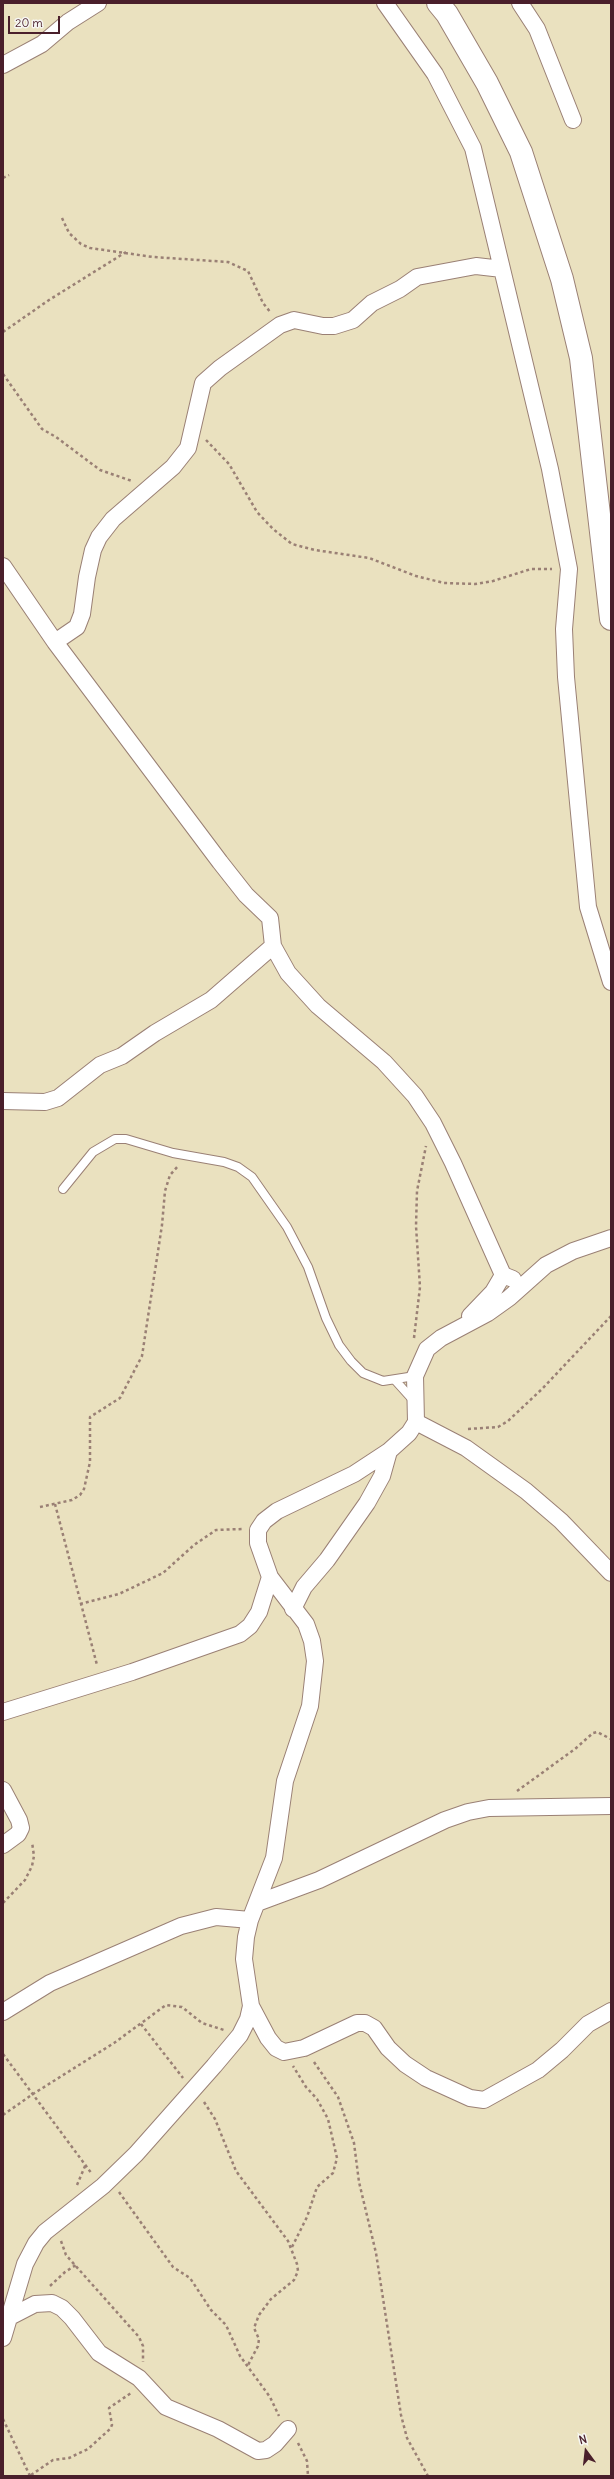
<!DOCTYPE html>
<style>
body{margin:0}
#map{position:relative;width:614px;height:2479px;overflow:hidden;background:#eae1bf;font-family:Delius,sans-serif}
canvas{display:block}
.frame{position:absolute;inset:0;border:4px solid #4a1f2b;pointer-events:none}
.north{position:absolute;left:566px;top:2431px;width:40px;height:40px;-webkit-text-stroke:3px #f6f6f2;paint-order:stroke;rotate:345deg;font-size:11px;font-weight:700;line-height:16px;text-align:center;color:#4a1f2b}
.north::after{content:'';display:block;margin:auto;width:14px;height:18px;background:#4a1f2b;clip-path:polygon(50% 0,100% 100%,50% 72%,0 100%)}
.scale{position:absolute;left:8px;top:16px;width:52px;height:18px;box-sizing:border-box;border:2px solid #4a1f2b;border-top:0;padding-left:5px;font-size:12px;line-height:14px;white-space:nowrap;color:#4a1f2b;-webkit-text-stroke:3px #f6f6f2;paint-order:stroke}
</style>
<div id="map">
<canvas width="614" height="2479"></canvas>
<div class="frame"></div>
<div class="north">N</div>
<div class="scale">20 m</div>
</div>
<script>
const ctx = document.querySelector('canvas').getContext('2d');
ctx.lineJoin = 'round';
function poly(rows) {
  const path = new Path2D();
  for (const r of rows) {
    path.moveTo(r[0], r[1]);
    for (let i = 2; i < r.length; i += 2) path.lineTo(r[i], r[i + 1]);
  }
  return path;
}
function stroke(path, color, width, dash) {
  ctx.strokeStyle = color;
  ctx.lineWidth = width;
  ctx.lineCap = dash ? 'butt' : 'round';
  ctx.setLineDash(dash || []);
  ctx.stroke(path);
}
const lane = poly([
 [63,1189,93,1152,115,1139,126,1139,173,1153,224,1162,238,1167,252,1177,287,1227,308,1267,326,1318,339,1345,351,1361,363,1373,383,1381,415,1376],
 [395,1380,413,1400]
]);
const street = poly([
 [385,3,435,74,473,148,550,469,569,569,564,629,566,677,588,907,611,982],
 [520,3,537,29,573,120],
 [3,65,42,44,68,22,98,3],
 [3,566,55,642,220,862,246,895,270,918,273,946,288,973,318,1006,384,1062,415,1096,433,1123,453,1163,503,1275],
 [55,642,77,627,82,614,87,577,93,550,99,537,113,519,173,467,188,448,203,383,220,368,280,325,294,320,323,326,334,326,353,320,372,303,400,289,417,277,476,266,502,269],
 [3,1101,45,1102,58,1098,100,1065,122,1056,155,1033,211,1000,273,946],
 [470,1316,493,1292,503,1275,513,1279],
 [416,1422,466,1448,526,1491,561,1521,611,1573],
 [293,1609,304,1587,327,1560,367,1503,382,1476,389,1451],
 [3,1712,132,1672,240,1634,250,1626,259,1612,270,1577],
 [3,1790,19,1820,21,1828,18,1834,3,1845],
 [257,1903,319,1880,445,1820,468,1812,489,1808,611,1806],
 [251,2006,268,2038,276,2048,284,2052,304,2048,357,2023,365,2023,374,2028,388,2048,405,2064,426,2078,470,2098,484,2100,538,2070,562,2050,588,2024,611,2011],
 [3,2012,50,1983,181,1926,216,1917,250,1920],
 [4,2320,35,2304,52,2303,62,2308,72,2318,99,2353,139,2378,166,2407,218,2429,258,2451,266,2450,275,2444,288,2429],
 [3,2338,25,2264,36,2243,45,2232,103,2186,136,2154,214,2066,240,2035,248,2019,251,2006,244,1959,246,1937,250,1920,274,1858,285,1781,310,1706,315,1661,312,1641,306,1624,270,1577,258,1543,258,1530,264,1521,277,1511,354,1474,389,1451,409,1433,416,1422,415,1376,427,1349,441,1338,488,1313,509,1298,546,1265,573,1251,611,1238]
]);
const highway = poly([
 [438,3,447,14,487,83,521,152,562,279,581,358,611,619]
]);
stroke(lane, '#9a8075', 10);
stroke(street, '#9a8075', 18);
stroke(highway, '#9a8075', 24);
stroke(poly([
 [3,178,9,175],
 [62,218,69,233,81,244,90,248,153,257,228,262,248,271,263,303,271,313],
 [3,332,49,300,126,252],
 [3,374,42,429,56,437,100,470,132,481],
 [206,440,229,464,257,512,273,529,292,544,315,550,369,558,416,576,444,583,475,584,493,581,531,569,552,569],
 [414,1338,420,1287,416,1226,417,1191,426,1146],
 [468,1429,498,1427,508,1421,542,1389,611,1316],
 [55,1504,97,1665],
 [40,1507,72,1500,80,1495,84,1489,90,1462,90,1417,120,1398,142,1356,162,1225,165,1191,170,1175,178,1166],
 [80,1604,119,1594,163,1573,194,1545,216,1530,242,1529],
 [517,1791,575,1749,593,1733,597,1732,611,1739],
 [3,1903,25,1880,32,1866,34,1856,32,1842],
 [141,2024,183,2078],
 [3,2054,92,2174],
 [314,2062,338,2097,354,2143,359,2182,376,2253,401,2415,407,2438,428,2476],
 [204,2102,215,2119,236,2171,288,2241,297,2264,298,2271,294,2280,271,2299,259,2315,254,2328,259,2339,258,2346,247,2367],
 [3,2115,33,2094,114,2043,166,2005,182,2007,202,2023,224,2030],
 [77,2185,85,2166],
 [119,2192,173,2267,190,2278,211,2310,226,2325,240,2356,270,2397,279,2416],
 [61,2241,66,2255,139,2337,143,2346,143,2362],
 [292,2247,307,2217,317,2187,333,2173,337,2158,328,2119,317,2099,306,2087,293,2066],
 [50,2286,65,2272,76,2265],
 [3,2419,30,2476],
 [298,2443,307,2461,308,2476],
 [31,2475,53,2460,69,2458,88,2449,110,2429,112,2425,109,2408,131,2393]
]), '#9a8075', 2.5, [3, 3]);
stroke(lane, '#fff', 8);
stroke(street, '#fff', 16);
stroke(highway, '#fff', 22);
</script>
